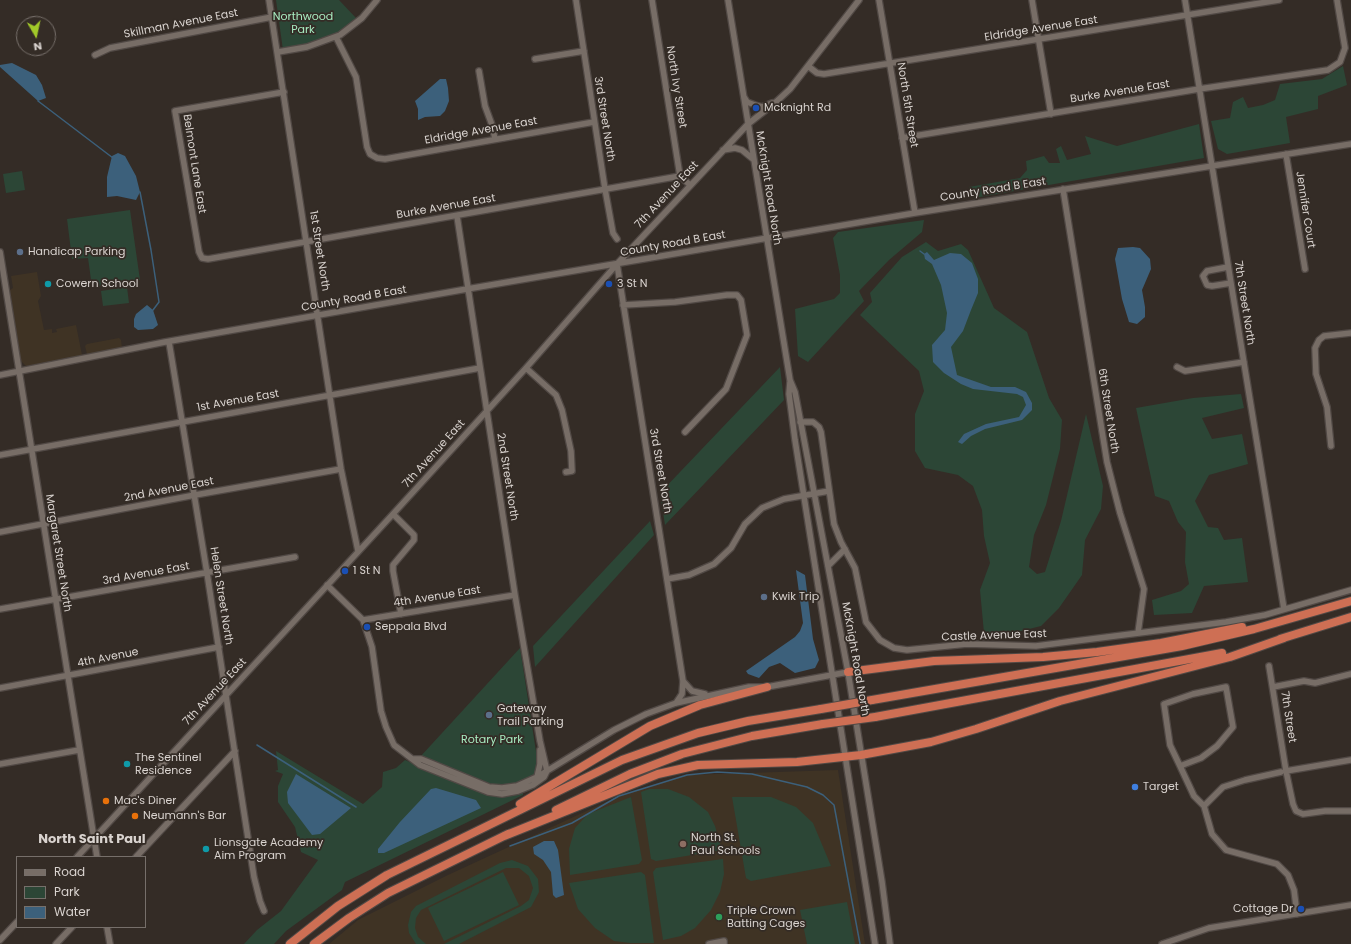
<!DOCTYPE html>
<style>
body{margin:0}
#map{position:relative;width:1351px;height:944px;overflow:hidden;background:#342c26;font-family:Poppins,sans-serif}
canvas{display:block}
.legend{position:absolute;left:16px;top:856px;width:130px;height:72px;box-sizing:border-box;background:#342c26;border:1px solid #766f6a;margin:0;padding:5px 7px;list-style:none;font-size:12px;color:#d9d3cf}
.legend li{display:flex;align-items:center;gap:8px;height:20px}
.legend b{width:20px;border:1px solid #766f6a}
.north{position:absolute;left:16px;top:16px;width:40px;height:40px;box-sizing:border-box;background:#342c26;border:1px solid #766f6a;border-radius:50%;rotate:171deg;font-size:11px;font-weight:700;line-height:16px;text-align:center;color:#d9d3cf}
.north::after{content:'';display:block;margin:auto;width:14px;height:18px;background:#a2c929;clip-path:polygon(50% 0,100% 100%,50% 72%,0 100%)}
</style>
<div id="map">
<canvas width="1351" height="944"></canvas>
<ul class="legend">
<li><b style="height:5px;background:#776d66"></b>Road</li>
<li><b style="height:11px;background:#2c4636"></b>Park</li>
<li><b style="height:11px;background:#3c607b"></b>Water</li>
</ul>
<div class="north">N</div>
</div>
<script>
const ctx = document.querySelector('canvas').getContext('2d');
ctx.lineJoin = 'round';
function fill(path, color) {
  ctx.fillStyle = color;
  ctx.fill(path, 'evenodd');
}
function poly(rows) {
  const path = new Path2D();
  for (const r of rows) {
    path.moveTo(r[0], r[1]);
    for (let i = 2; i < r.length; i += 2) path.lineTo(r[i], r[i + 1]);
  }
  return path;
}
function stroke(path, color, width, dash) {
  ctx.strokeStyle = color;
  ctx.lineWidth = width;
  ctx.lineCap = dash ? 'butt' : 'round';
  ctx.setLineDash(dash || []);
  ctx.stroke(path);
}
function write(font, color, halo, rows, align = 'center') {
  ctx.font = font + ' Poppins,sans-serif';
  ctx.lineWidth = 3.5;
  ctx.setLineDash([]);
  ctx.textBaseline = 'middle';
  ctx.strokeStyle = halo;
  ctx.fillStyle = color;
  for (const [text, x, y, turn = 0] of rows) {
    ctx.save();
    ctx.translate(x, y);
    ctx.rotate((+turn || 0) * Math.PI / 180);
    ctx.textAlign = isNaN(turn) ? turn : align;
    if (halo) ctx.strokeText(text, 0, 0);
    ctx.fillText(text, 0, 0);
    ctx.restore();
  }
}
fill(poly([
 [37,272,41,296,38,301,44,330,52,329,52,333,57,332,56,329,76,325,82,355,26,366,21,361,10,290,13,288,11,276],
 [119,338,121,340,122,348,87,354,85,346,87,344],
 [838,770,865,944,329,944,358,920,448,875,619,796,687,775]
]), '#3f3324');
fill(poly([
 [276,0,339,0,356,18,341,31,326,39,308,45,283,50],
 [1343,66,1347,85,1318,96,1318,109,1286,117,1290,143,1227,154,1218,149,1211,121,1230,118,1233,102,1243,97,1248,108,1263,105,1275,100,1280,84,1322,79],
 [1199,124,1204,158,974,198,969,187,1020,178,1027,170,1026,161,1044,156,1049,163,1060,163,1056,149,1061,146,1067,160,1091,154,1085,136,1117,146],
 [22,171,25,190,6,193,3,174],
 [130,210,140,280,92,287,88,258,72,259,67,219],
 [924,220,922,232,889,260,859,291,864,301,808,362,798,356,795,309,834,299,840,293,840,275,833,238,838,232],
 [926,242,938,251,961,244,968,250,994,308,1027,332,1049,398,1062,420,1060,449,1046,505,1034,535,1029,567,1037,574,1045,572,1061,521,1086,414,1103,486,1101,509,1085,540,1082,575,1059,608,1041,626,1017,632,991,634,984,633,980,590,990,563,984,536,982,510,973,486,958,475,925,468,915,451,915,414,924,391,919,371,860,315,872,302,870,293,902,257],
 [127,287,129,303,103,306,101,291],
 [780,367,784,400,665,525,660,493],
 [1241,394,1244,408,1202,418,1212,439,1242,434,1248,464,1209,475,1195,501,1208,527,1218,528,1224,540,1242,538,1248,582,1204,586,1192,613,1154,615,1152,600,1181,591,1189,584,1185,562,1186,532,1178,522,1169,501,1155,496,1136,408,1193,398],
 [650,521,654,535,535,667,533,646],
 [520,648,537,758,535,774,531,778,511,785,494,785,420,757],
 [276,751,363,804,382,787,383,772,396,768,405,760,479,791,523,792,523,795,345,882,342,890,286,931,274,944,244,944,257,930,281,911,318,860,301,852,295,827,278,802,278,786,283,774,275,771,278,770],
 [649,789,668,789,689,797,708,812,715,826,722,850,656,861,651,859,641,792],
 [631,797,642,860,639,864,570,875,569,849,575,828,588,814],
 [732,797,771,797,796,807,813,823,831,866,751,881,746,878],
 [723,859,724,874,720,892,711,910,695,928,681,936,663,940,653,872,656,868],
 [512,860,528,866,538,879,539,892,531,907,459,944,444,944,521,906,529,900,533,888,529,876,519,868,506,868,421,910,416,918,415,928,418,937,426,944,416,944,409,933,408,925,411,912,416,906,500,863],
 [503,872,519,905,444,941,428,908],
 [641,872,645,875,654,943,630,943,614,941,595,928,578,909,569,883],
 [847,902,855,944,807,944,800,910]
]), '#2c4636');
fill(poly([
 [12,63,36,75,42,85,46,98,38,101,0,67,0,65],
 [440,79,446,79,448,88,449,101,445,111,440,116,425,117,418,120,418,109,415,101],
 [118,153,125,156,136,176,140,192,136,200,117,196,107,197,107,177,112,156],
 [1133,247,1140,248,1150,259,1151,269,1142,290,1145,307,1145,317,1137,324,1129,322,1122,299,1115,259,1118,248],
 [927,252,934,260,950,253,961,254,972,263,978,279,978,293,971,310,963,331,951,347,957,375,991,387,1015,387,1026,392,1032,403,1032,410,1022,420,985,429,971,436,962,444,958,442,964,434,986,424,1019,417,1026,405,1023,397,1017,394,973,389,961,384,944,373,933,362,932,345,945,330,947,313,941,285,932,264,925,259,924,254],
 [147,305,153,310,158,325,153,329,138,330,134,327,134,319,136,314],
 [796,570,805,575,813,639,819,660,815,668,795,673,780,663,769,667,759,678,748,674,746,671,795,637,800,631,803,623],
 [296,774,351,808,320,834,312,835,288,803,287,792],
 [436,788,476,800,481,808,384,853,378,853,378,849,400,822,431,789],
 [544,841,554,841,558,850,564,895,556,898,553,895,551,872,543,860,534,854,533,847]
]), '#3c607b');
stroke(poly([
 [38,101,113,158],
 [140,192,151,250,159,302,153,310],
 [920,251,924,254],
 [257,745,356,807],
 [510,846,572,823,619,796,687,775,717,772,752,774,807,787,823,795,834,805,860,944]
]), '#3c607b', 1.5);
const minor = poly([
 [269,0,341,469,358,551],
 [576,0,605,189,613,233,617,239],
 [652,0,680,176],
 [728,0,790,380,795,392,848,672,882,882,890,944],
 [879,0,915,213],
 [1032,0,1051,114],
 [1185,0,1284,609],
 [336,37,356,77,367,147,370,154,377,158,385,159,594,122],
 [278,52,307,47,340,35,362,18,377,0],
 [95,55,110,48,272,17],
 [535,59,584,51],
 [808,66,817,73,824,74,1279,0],
 [479,71,485,106,492,125,495,139],
 [284,92,175,111,199,252,202,258,208,259,680,176,690,185],
 [744,97,747,102,755,105,762,107,772,103],
 [902,138,1199,89,1328,70,1340,62,1345,48,1337,0],
 [723,150,735,148,742,150,753,159],
 [1286,154,1305,269],
 [1063,189,1107,462,1120,513,1144,589,1138,633],
 [0,252,97,857],
 [617,264,683,681,682,694,676,703],
 [1228,267,1207,271,1203,276,1207,285,1212,286,1231,283],
 [623,305,675,302,727,295,737,295,741,300,747,335,726,389,685,432],
 [169,342,207,573,254,877,260,901,264,911],
 [1177,367,1185,371,1244,362],
 [526,368,556,395,562,410,571,451,572,471,566,472],
 [0,375,165,342,467,289,915,213,1351,144],
 [790,382,789,394,795,440,875,944],
 [800,422,813,422,819,427,821,432,834,524,841,542,855,568,866,622,880,640,894,648,907,650,967,644,1036,646,1226,622,1265,615,1351,590],
 [1331,446,1327,407,1316,374,1315,348,1319,340,1324,336,1351,333],
 [0,455,480,368],
 [393,514,414,535,414,540,393,565,393,571,401,614],
 [0,532,195,495,341,469],
 [828,566,845,549],
 [667,579,689,575,714,564,731,548,745,524,762,508,784,499,829,491],
 [327,585,363,620,372,647,381,711,386,727,394,745,420,765,488,792,502,794,518,791,533,785,544,777,547,771,540,741,515,595,457,216],
 [0,609,295,557],
 [363,620,515,595],
 [1269,666,1286,771,1293,804,1296,811,1303,814,1325,811,1351,811],
 [683,681,692,691,705,694],
 [1226,687,1233,727,1217,746,1201,758,1180,766,1170,745,1164,704,1193,694,1226,687],
 [1273,687,1304,681,1315,683,1351,674],
 [0,688,219,647],
 [414,759,421,759,489,787,502,788,517,786,537,777,614,730,646,714,676,703,749,687,767,687,848,672],
 [0,764,79,750],
 [1180,766,1194,796,1204,806],
 [1286,771,1351,760],
 [537,777,540,764,540,750],
 [1204,806,1212,834,1226,850,1277,864,1288,875,1294,890,1297,914],
 [1204,806,1223,787,1245,780,1281,772],
 [77,857,393,514,526,368,617,264,748,124,776,102,790,89,859,0],
 [136,857,235,751],
 [107,927,110,944],
 [0,940,17,922],
 [56,944,72,927],
 [709,944,724,941,724,944],
 [1162,944,1209,928,1351,905]
]);
const highway = poly([
 [1280,639,1351,617],
 [848,672,934,661,1043,657,1097,652,1161,643,1242,627],
 [872,700,1182,646,1254,629,1351,601],
 [875,717,1222,653],
 [520,804,650,726,700,705,767,687],
 [556,810,630,774,682,754,752,736,823,724],
 [504,836,658,774,698,765,797,762,861,755,931,742,976,729,1060,701,1230,657,1284,638],
 [290,944,338,906,387,875,622,760,698,733,748,721,821,709],
 [314,944,349,918,388,893,508,834]
]);
stroke(minor, '#514945', 8);
stroke(highway, '#514945', 10);
stroke(minor, '#776d66', 5.5);
stroke(highway, '#ce6f54', 8);
const highwayBridge = poly([
 [821,709,872,700],
 [823,724,875,717]
]);
stroke(highwayBridge, '#514945', 10, []);
stroke(highwayBridge, '#ce6f54', 8);
for (const [x, y, r, color] of [
 [756,108,4,"#1a4fb4"],
 [20,252,4,"#5c6f8a"],
 [48,284,4,"#0f9aa8"],
 [609,284,4,"#1a4fb4"],
 [345,571,4,"#1a4fb4"],
 [764,597,4,"#5c6f8a"],
 [367,627,4,"#1a4fb4"],
 [489,715,4,"#5c6f8a"],
 [127,764,4,"#0f9aa8"],
 [1135,787,4,"#3f7fe0"],
 [106,801,4,"#e8710a"],
 [135,816,4,"#e8710a"],
 [683,844,4,"#8d6e63"],
 [206,849,4,"#0f9aa8"],
 [1301,909,4,"#1a4fb4"],
 [719,917,4,"#2e9e5b"]
]) {
  const dot = new Path2D();
  dot.arc(x, y, r, 0, 2 * Math.PI);
  ctx.fillStyle = color;
  ctx.fill(dot);
  stroke(dot, '#342c26', 1.5);
}
write('11px', '#a7ecc1', '#342c26', [
 ["Northwood",303,17],
 ["Park",303,30],
 ["Rotary Park",492,740]
]);
write('11px', '#d9d3cf', '#342c26', [
 ["Skillman Avenue East",181,24,-11],
 ["Eldridge Avenue East",1041,29,-9],
 ["North Ivy Street",676,87,81],
 ["Burke Avenue East",1120,92,-9],
 ["North 5th Street",907,105,81],
 ["3rd Street North",604,119,81],
 ["Eldridge Avenue East",481,131,-10],
 ["Belmont Lane East",194,164,81],
 ["McKnight Road North",768,188,81],
 ["County Road B East",993,190,-9],
 ["7th Avenue East",667,195,-47],
 ["Burke Avenue East",446,207,-10],
 ["Jennifer Court",1305,210,81],
 ["County Road B East",673,244,-10],
 ["1st Street North",319,251,81],
 ["County Road B East",354,299,-10],
 ["7th Street North",1244,303,81],
 ["1st Avenue East",238,401,-10],
 ["6th Street North",1108,411,81],
 ["7th Avenue East",434,454,-48],
 ["3rd Street North",660,471,80],
 ["2nd Street North",507,477,81],
 ["2nd Avenue East",169,490,-11],
 ["Margaret Street North",58,553,81],
 ["3rd Avenue East",146,574,-10],
 ["Helen Street North",221,596,81],
 ["4th Avenue East",437,597,-9],
 ["Castle Avenue East",994,636,-2],
 ["4th Avenue",108,658,-11],
 ["McKnight Road North",855,659,80],
 ["7th Avenue East",215,692,-47],
 ["7th Street",1288,717,81]
]);
write('11px', '#d9d3cf', '#342c26', [
 ["Mcknight Rd",764,108],
 ["Handicap Parking",28,252],
 ["Cowern School",56,284],
 ["3 St N",617,284],
 ["1 St N",353,571],
 ["Kwik Trip",772,597],
 ["Seppala Blvd",375,627],
 ["Gateway",497,709],
 ["Trail Parking",497,722],
 ["The Sentinel",135,758],
 ["Residence",135,771],
 ["Target",1143,787],
 ["Mac's Diner",114,801],
 ["Neumann's Bar",143,816],
 ["North St.",691,838],
 ["Paul Schools",691,851],
 ["Lionsgate Academy",214,843],
 ["Aim Program",214,856],
 ["Cottage Dr",1293,909,"right"],
 ["Triple Crown",727,911],
 ["Batting Cages",727,924]
], 'left');
write('bold 13px', '#d9d3cf', '#342c26', [
 ["North Saint Paul",92,840]
]);
</script>
